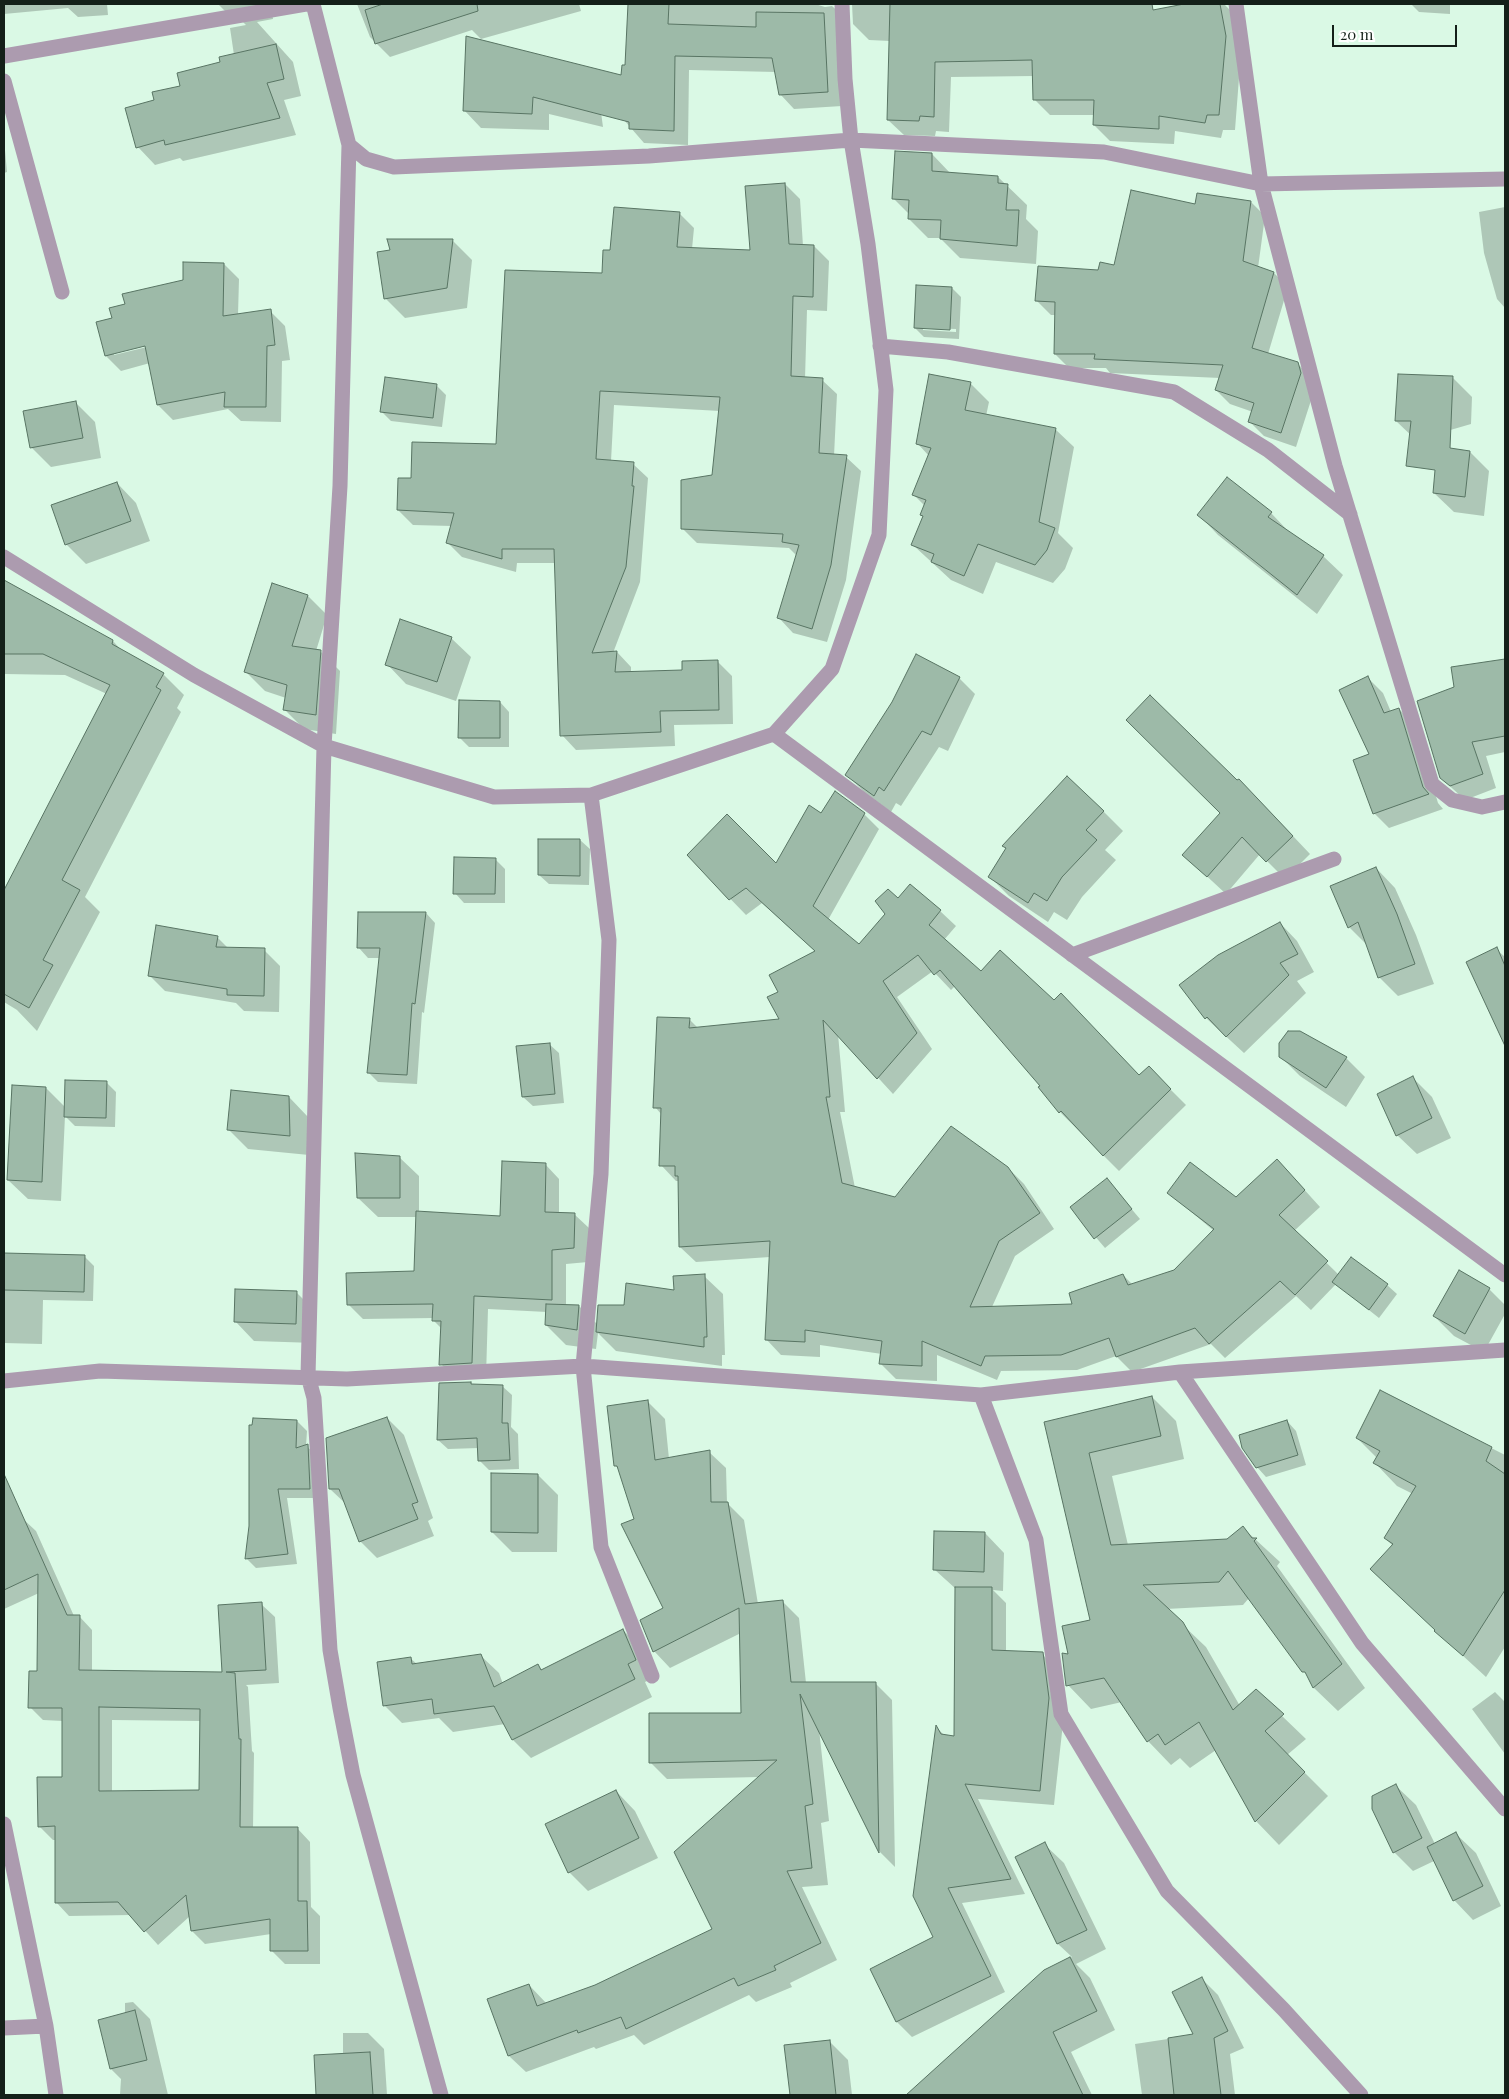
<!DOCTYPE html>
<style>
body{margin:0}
#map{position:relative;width:1509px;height:2099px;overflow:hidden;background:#daf9e5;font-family:"Playfair Display",serif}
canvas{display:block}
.frame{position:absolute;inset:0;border:5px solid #142019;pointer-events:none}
.scale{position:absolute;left:1332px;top:25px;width:125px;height:22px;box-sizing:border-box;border:2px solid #142019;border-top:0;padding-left:6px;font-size:15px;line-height:18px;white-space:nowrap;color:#142019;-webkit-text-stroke:4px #fff;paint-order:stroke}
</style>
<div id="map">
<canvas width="1509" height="2099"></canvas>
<div class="frame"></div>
<div class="scale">20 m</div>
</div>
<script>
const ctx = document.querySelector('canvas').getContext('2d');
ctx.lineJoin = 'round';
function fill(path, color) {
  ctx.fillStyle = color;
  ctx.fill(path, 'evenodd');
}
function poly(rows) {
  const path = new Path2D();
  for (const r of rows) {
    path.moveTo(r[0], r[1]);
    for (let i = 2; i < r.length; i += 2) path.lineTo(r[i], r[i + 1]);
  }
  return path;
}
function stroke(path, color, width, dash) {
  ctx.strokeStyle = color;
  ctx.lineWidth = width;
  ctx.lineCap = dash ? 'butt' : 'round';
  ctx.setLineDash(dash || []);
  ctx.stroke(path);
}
fill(poly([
 [4,4,107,4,108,15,78,17,68,8,4,14],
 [218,4,271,4,273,19,257,22,293,62,301,96,284,100,296,135,183,161,180,158,155,165,138,147,156,101,234,55,230,28,246,25,233,12,227,13],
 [357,4,579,4,581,11,481,39,472,30,390,57,370,37],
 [630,4,815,4,825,7,832,6,847,20,842,106,794,109,780,94,776,72,689,70,688,145,644,143,624,120],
 [852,4,1136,4,1112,19,1191,4,1224,4,1234,14,1241,52,1235,130,1223,130,1221,138,1175,131,1174,144,1110,141,1094,125,1094,115,1050,115,1034,99,1034,76,951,77,949,132,936,131,935,136,904,135,888,120,890,41,869,40,853,24],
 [1411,4,1450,4,1450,14,1419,12],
 [597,83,603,127,549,114,549,130,481,128,464,110],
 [4,139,7,172,4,173],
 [932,154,951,174,998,177,1027,205,1026,219,1038,231,1036,264,960,258,940,238,928,238,909,219,909,214,893,198],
 [785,184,800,199,803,246,814,246,829,261,827,311,807,310,805,379,822,380,837,394,834,456,846,457,861,471,846,580,827,642,793,633,779,618,797,556,789,548,697,543,682,528,713,477,720,411,614,405,611,461,633,464,648,478,640,582,613,653,617,652,631,667,631,673,683,671,718,662,732,676,733,724,674,725,675,746,576,750,562,735,556,563,517,563,516,572,462,557,447,542,452,526,413,525,398,510,412,480,497,446,603,274,611,251,679,213,694,228,692,249,752,251],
 [1251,202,1265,216,1258,268,1274,273,1288,287,1268,354,1297,363,1312,378,1315,388,1296,447,1264,436,1250,422,1253,412,1230,404,1216,390,1220,378,1110,373,1106,368,1069,368,1055,354,1056,315,1051,315,1036,300,1115,266,1196,206],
 [1505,207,1505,308,1497,299,1484,253,1479,212],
 [453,241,472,260,467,308,405,318,385,298],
 [224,264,239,279,238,315,270,311,285,326,290,360,282,361,281,422,241,421,228,409,173,420,158,405,150,363,121,371,106,356,113,318,126,305],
 [151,343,151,346,114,355,114,352],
 [952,288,961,297,959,339,924,337,915,328],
 [923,328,956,329,956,332,923,330],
 [1452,377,1472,397,1471,424,1416,440,1396,421],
 [970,383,989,402,986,416,1055,429,1074,447,1058,533,1073,548,1065,569,1053,583,996,562,983,594,951,580,913,545,924,517,921,514,925,506,914,495,929,456,918,444],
 [436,385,446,395,442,427,391,421,381,411],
 [75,402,95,422,101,458,51,467,31,447],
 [1470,452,1489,471,1484,516,1454,512,1434,493],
 [117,483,136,503,150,541,86,564,66,544],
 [1271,513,1290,533,1323,556,1343,575,1317,614,1218,535,1199,515],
 [4,581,113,641,123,652,163,674,184,695,177,708,181,712,85,897,100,912,37,1031,17,1010,4,1002,4,893,107,694,65,675,4,674],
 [308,596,327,615,316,651,320,651,340,671,336,734,304,729,284,709,286,698,265,691,245,671],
 [451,638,471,657,456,701,406,684,387,664],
 [1504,661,1505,752,1486,756,1496,788,1465,800,1441,778,1455,688],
 [959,678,975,694,948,751,939,747,901,806,896,803,891,812,863,791,847,775],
 [1368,678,1383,693,1391,712,1399,709,1414,724,1438,803,1443,809,1389,828,1374,813],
 [500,702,509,712,509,747,469,747,459,737],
 [1237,782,1257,798,1310,854,1285,879,1260,854,1226,894,1184,855,1221,813],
 [1103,811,1123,831,1105,850,1116,860,1082,897,1067,920,1054,912,1048,922,1009,896,989,876,1007,849,1003,846],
 [821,814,864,814,879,829,828,920,859,945,898,899,940,911,956,926,944,940,981,972,1054,1001,1140,1076,1164,1083,1186,1105,1119,1171,1060,1112,1040,1088,1042,1086,955,986,951,990,933,971,897,997,932,1049,893,1094,838,1034,845,1112,840,1112,855,1188,895,1198,1008,1168,1024,1184,1054,1229,1015,1256,992,1307,1074,1306,1123,1275,1133,1285,1174,1271,1214,1231,1169,1193,1236,1198,1292,1176,1320,1207,1294,1231,1339,1275,1387,1285,1397,1294,1379,1318,1336,1284,1311,1310,1296,1296,1225,1358,1211,1344,1132,1372,1116,1356,1077,1370,1001,1371,997,1380,937,1355,937,1381,896,1379,881,1364,882,1354,820,1345,820,1357,781,1355,766,1339,770,1257,696,1262,680,1247,679,1181,676,1181,661,1165,662,1115,655,1107,689,1019,699,1029,781,1020,780,993,816,952,762,903,746,915,688,855,777,865],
 [580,840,590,849,589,885,549,884,539,875],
 [495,859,505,869,505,903,464,903,455,893],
 [1376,868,1395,888,1416,935,1434,984,1398,996,1379,977,1368,946,1349,927],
 [426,913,435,923,424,1013,422,1012,417,1084,378,1082,369,1073,380,958,368,958,359,948],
 [1280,923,1297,941,1314,972,1297,981,1306,993,1244,1053,1206,1018],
 [217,937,229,949,264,950,280,966,279,1012,244,1011,236,1003,165,991,149,975],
 [1496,949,1505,957,1505,1025,1489,1008],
 [549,1044,559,1053,564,1103,533,1106,523,1097],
 [1280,1056,1346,1058,1365,1077,1346,1107,1300,1076],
 [1413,1078,1432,1097,1451,1138,1417,1154,1397,1135],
 [106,1082,116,1092,115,1127,75,1126,65,1116,61,1201,28,1199,8,1180,13,1087,46,1088,66,1108],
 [289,1097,308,1117,309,1155,248,1149,228,1129],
 [399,1157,419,1176,419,1213,502,1217,545,1164,559,1179,559,1213,574,1214,589,1228,588,1262,566,1264,566,1306,579,1306,598,1325,625,1306,675,1291,704,1276,723,1294,725,1355,722,1355,722,1366,616,1351,598,1333,596,1349,566,1345,546,1325,547,1312,488,1309,486,1377,455,1378,441,1364,442,1329,434,1321,434,1318,363,1319,348,1304,415,1272,417,1217,378,1217,358,1198],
 [1107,1180,1140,1219,1105,1248,1071,1208],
 [14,1255,84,1256,94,1266,93,1301,43,1300,42,1344,4,1343,4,1257],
 [1489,1289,1505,1305,1505,1314,1484,1352,1454,1336,1434,1316],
 [296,1292,316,1312,315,1343,254,1341,235,1321],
 [471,1383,473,1385,502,1386,512,1395,511,1427,518,1434,519,1469,489,1470,479,1460,479,1448,448,1449,438,1440],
 [1381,1392,1505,1455,1505,1508,1491,1506,1505,1515,1505,1647,1486,1677,1436,1631,1393,1546,1385,1538,1413,1494,1397,1486,1375,1463,1377,1458,1357,1438],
 [1152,1397,1176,1421,1184,1459,1112,1476,1128,1545,1227,1540,1243,1528,1280,1562,1277,1566,1365,1688,1338,1711,1314,1688,1310,1678,1249,1598,1243,1605,1166,1609,1206,1647,1240,1706,1256,1691,1306,1739,1287,1755,1328,1796,1279,1845,1256,1821,1216,1750,1190,1768,1180,1758,1171,1765,1148,1741,1122,1702,1091,1709,1068,1685,1070,1655,1091,1621,1045,1423],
 [648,1402,665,1419,669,1459,709,1452,726,1468,727,1503,744,1520,758,1604,782,1601,799,1618,806,1683,875,1683,892,1700,895,1867,880,1852,819,1729,829,1821,821,1823,828,1885,802,1887,837,1960,790,1983,792,1987,756,2002,749,1995,644,2045,634,2035,596,2049,594,2047,526,2072,509,2056,529,1985,547,2004,596,1986,713,1929,760,1777,667,1779,650,1762,742,1714,741,1633,670,1668,654,1651,665,1609,620,1470,615,1465],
 [387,1418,404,1435,433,1518,428,1521,434,1536,377,1558,360,1541,347,1505,330,1489],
 [297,1421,307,1431,306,1446,317,1455,319,1498,287,1498,297,1564,256,1568,247,1559,250,1526],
 [1287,1421,1296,1431,1306,1465,1266,1477,1257,1467],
 [538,1475,558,1495,557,1552,512,1552,492,1532],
 [22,1518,36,1531,74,1616,79,1616,92,1630,92,1671,223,1674,261,1604,275,1617,279,1683,246,1685,248,1687,252,1751,254,1753,253,1829,297,1828,310,1842,311,1907,320,1916,320,1964,285,1964,272,1951,271,1934,205,1944,192,1931,190,1916,158,1945,131,1915,69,1916,56,1902,56,1840,53,1840,39,1826,63,1778,63,1721,43,1720,30,1707,38,1672,39,1593,4,1609,4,1526],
 [112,1720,201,1721,200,1791,112,1792],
 [985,1533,1004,1553,1003,1591,993,1590,1006,1603,1006,1652,1042,1654,1057,1669,1064,1714,1054,1805,978,1799,1025,1894,962,1903,1005,1992,912,2037,897,2022,871,1970,934,1938,937,1728,945,1736,955,1737,956,1589,935,1570],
 [623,1630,641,1648,653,1678,645,1682,652,1697,531,1758,513,1740,505,1724,453,1732,439,1718,402,1723,384,1705,410,1658,417,1664,480,1655,499,1673,503,1684,538,1666,543,1671],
 [1495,1692,1505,1702,1505,1754,1472,1709],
 [1396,1786,1416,1805,1435,1844,1456,1834,1476,1853,1501,1906,1473,1920,1454,1900,1434,1861,1413,1871,1394,1852],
 [616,1791,635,1811,658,1858,588,1891,569,1872],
 [1044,1844,1064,1863,1106,1949,1076,1964,1090,1978,1115,2030,1071,2052,1092,2095,1056,2095,989,2021,1045,1971,1072,1957,1058,1944,1017,1858],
 [1202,1979,1218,1995,1244,2048,1230,2054,1235,2095,1142,2095,1135,2044,1194,2035],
 [133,2002,150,2019,168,2095,120,2095,121,2079,111,2069,100,2020,125,2014,125,2003],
 [343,2033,368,2033,384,2049,387,2095,318,2095,315,2056,343,2055],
 [830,2042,848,2060,852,2095,791,2095,786,2046],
 [998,2047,1020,2095,923,2095,916,2087]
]), '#0003');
const building = poly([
 [383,4,477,4,478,11,375,44,365,10,383,4],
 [628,4,669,4,668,24,756,27,756,12,824,13,828,92,779,95,772,58,675,56,674,131,629,129,629,122,533,97,532,114,463,111,466,36,621,75,622,65,625,65,628,4],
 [890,4,1152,4,1153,10,1184,4,1220,4,1226,36,1219,115,1207,115,1205,123,1159,116,1159,129,1093,125,1094,100,1033,100,1032,60,935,62,934,117,920,116,919,121,887,120,890,4],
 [276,44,284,79,267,83,280,118,165,145,164,140,136,148,125,108,154,100,152,92,180,86,177,73,220,62,219,57,276,44],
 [895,151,932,153,932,171,998,176,998,183,1008,184,1006,210,1019,210,1017,246,940,239,941,220,908,219,909,200,892,199,895,151],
 [785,183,789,244,814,245,813,297,793,296,791,376,823,378,819,453,847,455,831,565,812,629,777,618,799,545,782,542,783,534,681,529,681,480,712,475,720,397,600,391,596,459,634,462,632,486,634,486,626,567,592,653,617,651,615,672,682,670,682,661,718,660,719,710,660,711,661,732,560,736,554,549,502,549,502,559,446,543,454,513,397,510,398,478,411,478,412,442,496,444,505,270,602,273,603,250,610,250,614,207,680,212,677,247,750,250,745,186,785,183],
 [1131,190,1195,204,1197,193,1251,201,1243,261,1274,272,1252,348,1298,362,1301,373,1281,433,1248,422,1254,403,1215,390,1223,365,1094,359,1095,354,1054,354,1055,302,1035,301,1038,266,1098,270,1100,262,1114,265,1131,190],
 [387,239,453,239,447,288,384,299,377,252,390,250,387,239],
 [183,262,224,263,223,316,271,309,275,345,267,346,266,407,224,407,225,392,157,405,145,346,105,356,96,322,112,318,109,308,125,304,122,294,183,280,183,262],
 [916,285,952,287,950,330,914,328,916,285],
 [929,374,971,382,965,410,1056,428,1039,522,1055,528,1047,550,1035,565,978,544,964,576,931,562,934,554,911,545,923,516,920,515,926,500,912,495,931,448,916,444,929,374],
 [1398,374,1453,376,1450,448,1470,451,1465,497,1433,493,1435,470,1406,466,1411,421,1395,421,1398,374],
 [385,377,437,384,433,418,380,412,385,377],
 [76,401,83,438,30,448,23,411,76,401],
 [1227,477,1272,512,1268,517,1324,555,1297,595,1197,515,1227,477],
 [117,482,131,521,65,545,51,505,117,482],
 [4,580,113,640,112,644,164,673,156,687,161,690,62,880,80,890,43,960,53,965,29,1008,4,994,4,890,110,685,43,654,4,654,4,580],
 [272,583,308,595,292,646,321,650,316,715,283,710,287,685,244,672,272,583],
 [400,619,452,637,437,682,385,665,400,619],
 [916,654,960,677,931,735,922,731,884,791,879,787,874,796,845,775,892,702,916,654],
 [1505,659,1505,736,1472,742,1483,774,1450,786,1440,778,1417,701,1454,687,1451,667,1505,659],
 [1368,676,1384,713,1399,708,1423,787,1429,794,1373,814,1353,760,1369,754,1339,690,1368,676],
 [1150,695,1237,780,1239,779,1293,836,1266,862,1242,837,1207,877,1182,855,1220,813,1126,720,1150,695],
 [459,700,500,701,500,738,458,738,459,700],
 [1067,776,1104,811,1086,830,1097,840,1062,877,1047,901,1034,893,1028,903,988,877,1006,848,1002,846,1067,776],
 [835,791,865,813,813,906,859,944,885,914,875,901,888,889,898,898,910,884,941,910,929,925,981,971,1000,950,1054,1000,1061,993,1139,1075,1149,1066,1171,1089,1103,1156,1061,1111,1059,1113,1038,1087,1040,1086,940,970,934,975,918,955,883,981,917,1033,877,1079,823,1020,830,1097,826,1097,842,1183,895,1197,951,1126,1008,1167,1040,1213,999,1241,970,1307,1072,1304,1069,1293,1123,1274,1128,1285,1174,1270,1214,1229,1167,1193,1190,1162,1236,1197,1277,1159,1305,1190,1279,1215,1328,1261,1295,1295,1280,1281,1209,1344,1195,1328,1116,1357,1109,1338,1061,1355,985,1356,981,1366,922,1341,922,1366,879,1364,882,1341,805,1330,805,1342,765,1340,770,1241,679,1247,678,1176,675,1176,675,1166,659,1166,661,1108,653,1108,657,1017,690,1018,689,1028,779,1019,767,997,778,992,769,975,815,951,746,888,729,900,687,855,727,814,776,863,809,805,821,813,835,791],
 [538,839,580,839,580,876,538,875,538,839],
 [454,857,496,858,495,894,453,894,454,857],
 [1376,867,1397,914,1415,964,1378,978,1358,922,1348,928,1330,886,1376,867],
 [358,912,426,912,415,1004,412,1003,407,1075,367,1073,380,948,357,948,358,912],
 [1280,922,1298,954,1280,963,1289,975,1226,1037,1207,1017,1205,1019,1179,985,1218,955,1280,922],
 [156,925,218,936,216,947,265,948,264,996,227,995,227,989,148,976,156,925],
 [1497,947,1505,966,1505,1046,1466,962,1497,947],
 [1288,1031,1300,1031,1347,1057,1326,1088,1279,1057,1279,1043,1288,1031],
 [550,1043,555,1094,522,1097,516,1046,550,1043],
 [1413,1076,1432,1118,1396,1136,1377,1094,1413,1076],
 [65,1080,107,1081,106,1118,64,1117,65,1080],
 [12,1085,46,1087,42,1182,7,1180,12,1085],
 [231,1090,289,1096,290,1136,227,1130,231,1090],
 [355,1153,400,1156,400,1198,357,1198,355,1153],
 [502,1161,546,1163,545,1212,575,1213,574,1248,552,1250,552,1300,474,1296,472,1363,439,1365,441,1321,432,1321,433,1304,347,1305,346,1273,414,1271,416,1211,500,1216,502,1161],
 [1107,1178,1132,1209,1094,1239,1070,1207,1107,1178],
 [4,1253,85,1255,84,1292,4,1290,4,1253],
 [1351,1257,1388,1284,1369,1310,1332,1282,1351,1257],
 [1459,1270,1490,1288,1465,1334,1433,1316,1459,1270],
 [705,1274,707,1337,704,1337,704,1347,596,1332,598,1305,624,1305,626,1283,674,1290,673,1276,705,1274],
 [235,1289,297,1291,296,1324,234,1322,235,1289],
 [546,1304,579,1305,577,1330,545,1325,546,1304],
 [471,1382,471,1384,503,1385,502,1423,508,1423,510,1460,478,1461,477,1438,437,1440,439,1383,471,1382],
 [1380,1390,1492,1447,1486,1461,1505,1474,1505,1590,1463,1656,1434,1631,1435,1630,1370,1569,1393,1544,1384,1538,1416,1486,1373,1463,1380,1451,1356,1438,1380,1390],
 [1152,1396,1161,1436,1089,1453,1111,1545,1227,1539,1243,1526,1252,1538,1257,1538,1254,1541,1342,1664,1313,1688,1305,1672,1302,1672,1228,1571,1219,1582,1143,1585,1183,1622,1233,1710,1256,1689,1284,1714,1265,1731,1305,1772,1255,1822,1199,1722,1165,1745,1158,1734,1147,1742,1104,1678,1066,1686,1062,1653,1068,1654,1062,1626,1090,1620,1044,1422,1152,1396],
 [648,1400,655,1460,710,1450,711,1502,728,1502,745,1604,783,1600,791,1682,876,1682,879,1853,800,1694,813,1804,805,1806,812,1868,787,1871,821,1943,774,1966,776,1970,738,1986,734,1978,626,2029,621,2017,578,2033,577,2030,508,2056,487,1999,529,1984,537,2006,595,1985,712,1929,674,1852,777,1760,649,1763,649,1713,741,1713,739,1608,653,1652,640,1620,663,1608,621,1524,634,1519,617,1466,614,1466,607,1406,648,1400],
 [387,1417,418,1502,412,1504,418,1519,359,1542,339,1489,329,1489,326,1438,387,1417],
 [253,1418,297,1420,296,1448,308,1444,310,1489,278,1489,288,1554,245,1559,249,1526,249,1425,252,1425,253,1418],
 [1287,1420,1298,1455,1256,1468,1242,1448,1239,1435,1287,1420],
 [491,1473,538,1474,538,1533,491,1532,491,1473],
 [4,1474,67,1615,80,1615,79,1670,222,1672,218,1605,262,1602,266,1670,226,1672,235,1673,239,1739,241,1739,240,1827,298,1827,298,1901,307,1901,308,1951,270,1951,270,1919,191,1931,186,1895,144,1932,118,1902,55,1903,55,1826,38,1827,37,1777,62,1777,62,1708,28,1708,29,1671,37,1671,38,1574,4,1590,4,1474],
 [99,1707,200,1709,199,1790,99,1791,99,1707],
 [934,1531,985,1532,984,1572,933,1570,934,1531],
 [955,1587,992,1587,992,1650,1043,1652,1049,1698,1040,1791,965,1784,1011,1879,948,1888,991,1976,896,2022,870,1969,933,1937,913,1896,936,1725,941,1734,954,1736,955,1587],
 [623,1629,636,1660,628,1664,635,1679,512,1740,494,1706,434,1714,432,1699,383,1706,377,1662,411,1657,412,1664,481,1654,494,1687,538,1664,541,1670,623,1629],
 [1396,1784,1422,1838,1393,1853,1372,1809,1372,1796,1396,1784],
 [616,1790,639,1838,568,1873,545,1824,616,1790],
 [1456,1832,1483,1886,1453,1901,1427,1847,1456,1832],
 [1045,1842,1087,1930,1057,1944,1015,1857,1045,1842],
 [1070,1957,1097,2011,1053,2032,1083,2095,906,2095,1044,1970,1070,1957],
 [1202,1977,1228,2031,1214,2038,1221,2095,1174,2095,1168,2038,1193,2034,1172,1992,1202,1977],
 [135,2010,147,2060,110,2069,98,2020,135,2010],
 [830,2040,836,2095,790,2095,784,2045,830,2040],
 [370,2052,373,2095,316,2095,314,2055,370,2052]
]);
fill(building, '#9dbaa8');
stroke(building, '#587463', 1);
stroke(poly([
 [313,4,349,145,340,486,324,746,308,1376,314,1398,330,1650,340,1708,353,1775,441,2095],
 [1236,4,1261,184,1335,466,1432,784,1452,800,1482,807,1505,802],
 [4,56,306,4],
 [4,81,62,292],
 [349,145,366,159,394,167,649,156,851,140,1104,152,1261,184,1505,179],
 [880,346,948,352,1174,392,1268,450,1350,514],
 [4,557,194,675,324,746,494,797,591,795,774,734,832,669,879,535,886,390,868,244,851,140,845,79,842,4],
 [774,734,1505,1275],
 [591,795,609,940,601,1174,583,1366,601,1547,652,1676],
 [1072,955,1334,859],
 [1180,1372,1362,1643,1505,1809],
 [4,1381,100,1371,347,1379,583,1366,981,1395,1180,1372,1505,1350],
 [981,1395,1036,1540,1061,1714,1167,1891,1284,2010,1361,2095],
 [4,1824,46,2026,56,2095],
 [4,2028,46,2026]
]), '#ac9baf', 15);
</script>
